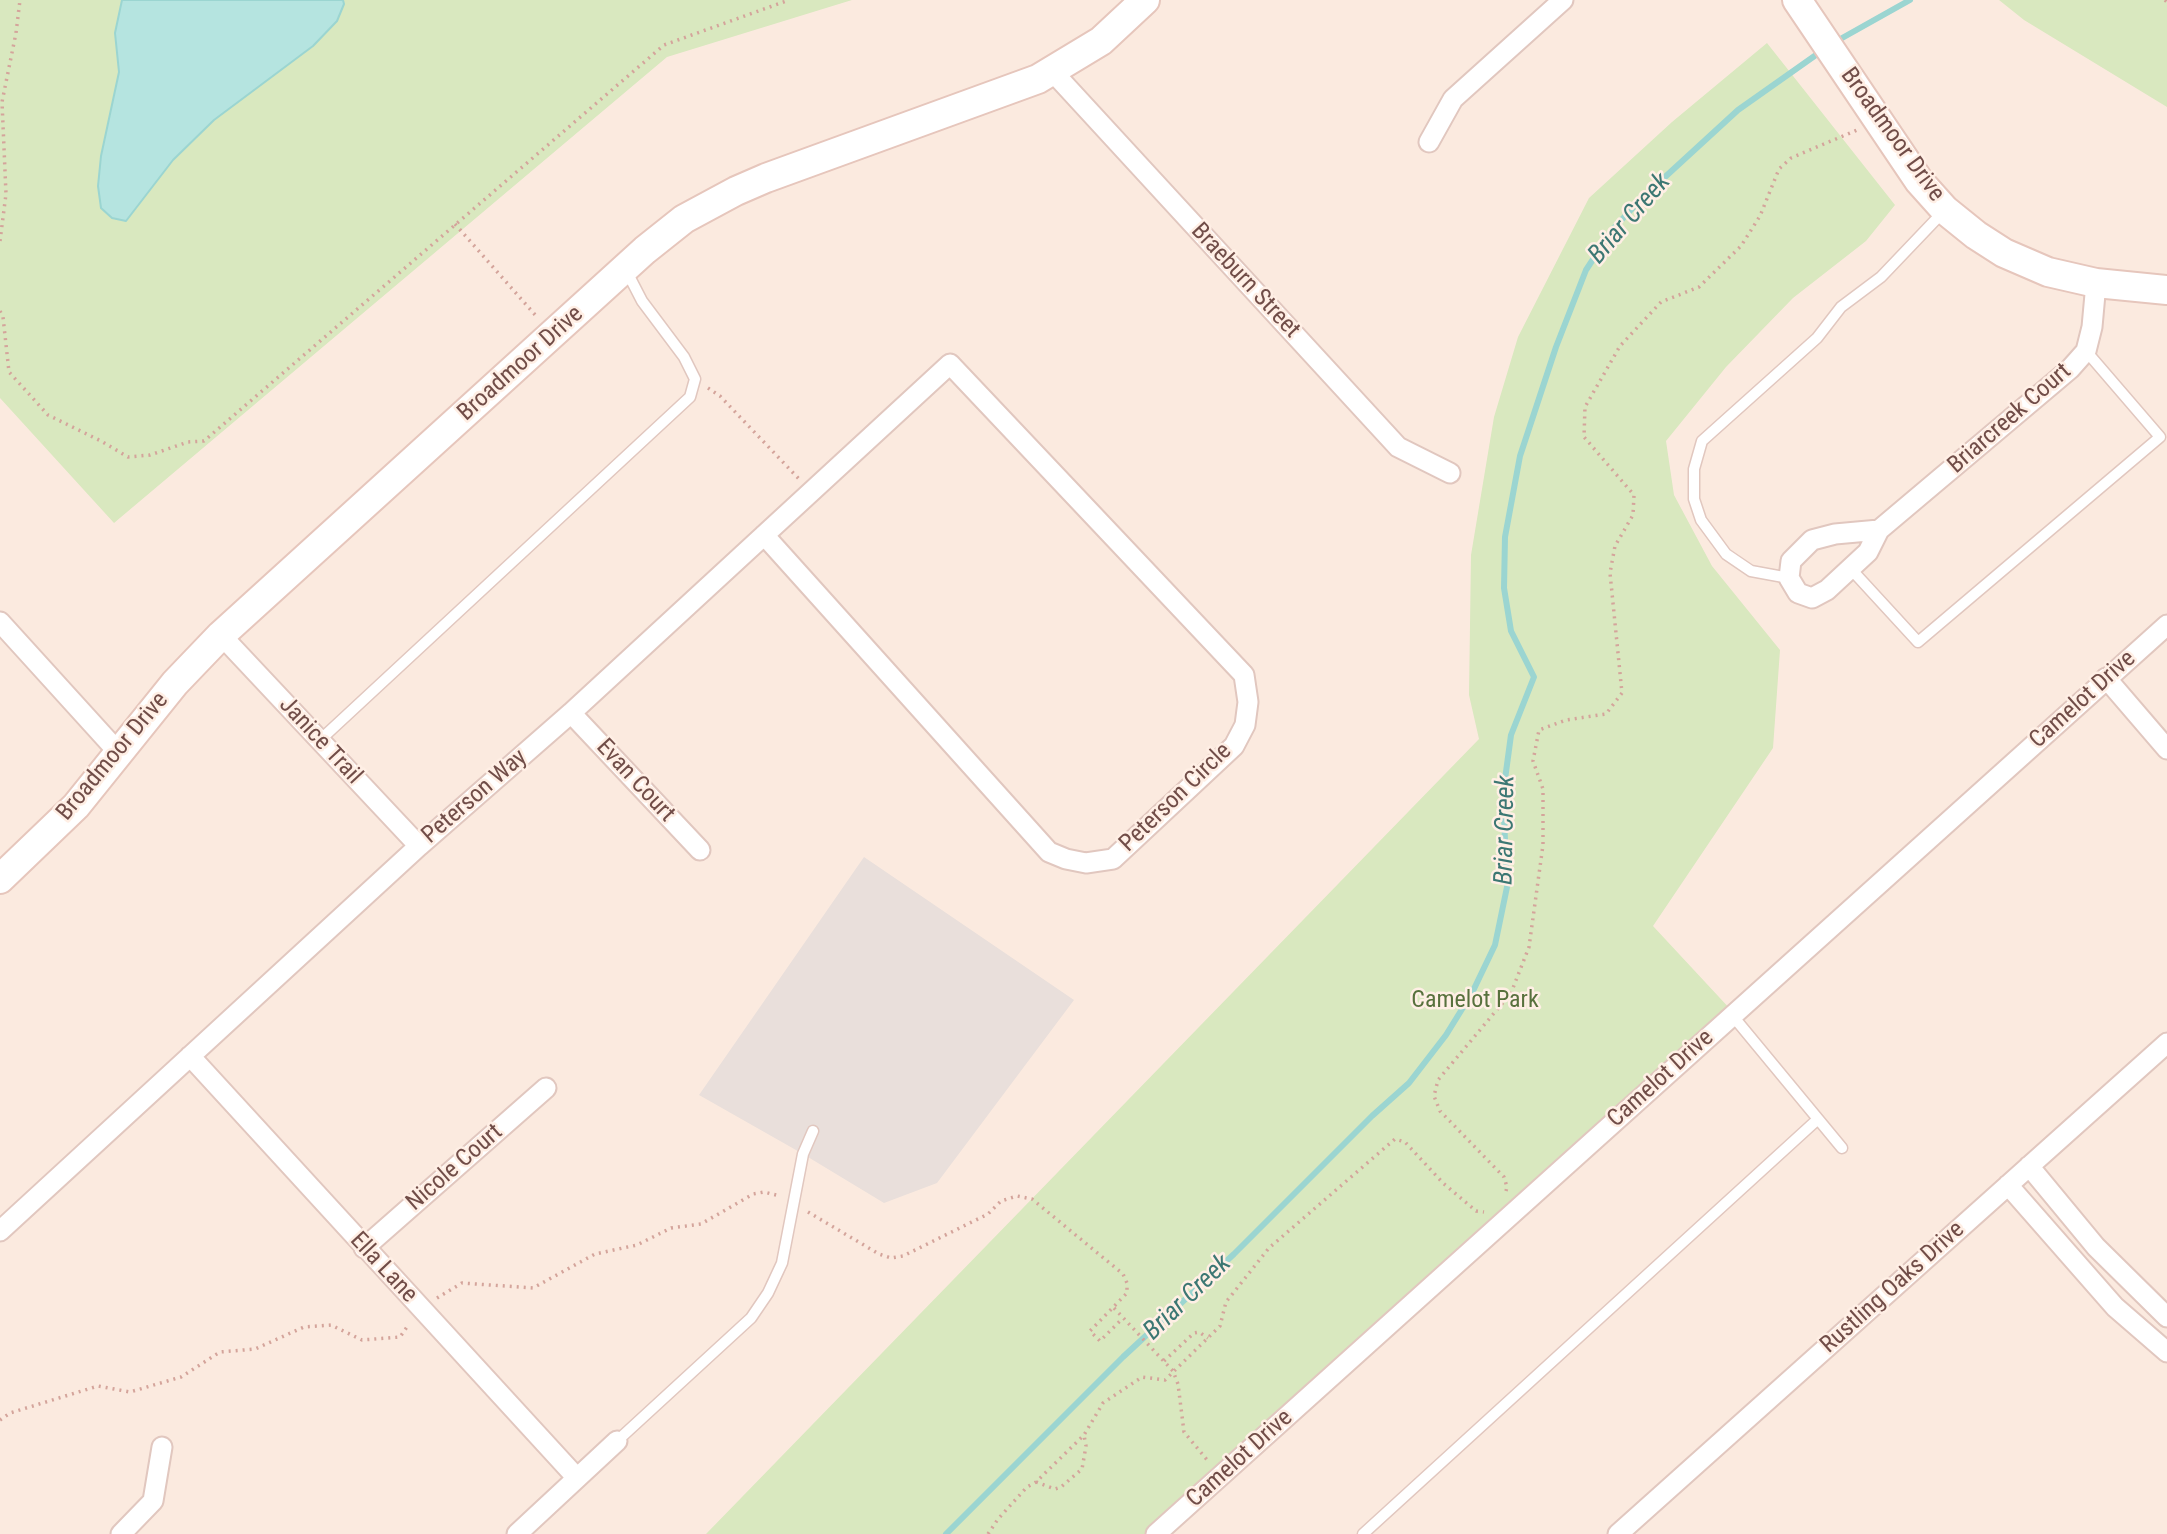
<!DOCTYPE html>
<style>
body{margin:0}
canvas{display:block;background:#fbeadf}
</style>
<canvas width="2167" height="1534"></canvas>
<script>
const ctx = document.querySelector('canvas').getContext('2d');
ctx.lineJoin = 'round';
function fill(path, color) {
  ctx.fillStyle = color;
  ctx.fill(path, 'evenodd');
}
function poly(rows) {
  const path = new Path2D();
  for (const r of rows) {
    path.moveTo(r[0], r[1]);
    for (let i = 2; i < r.length; i += 2) path.lineTo(r[i], r[i + 1]);
  }
  return path;
}
function stroke(path, color, width, dash) {
  ctx.strokeStyle = color;
  ctx.lineWidth = width;
  ctx.lineCap = dash ? 'butt' : 'round';
  ctx.setLineDash(dash || []);
  ctx.stroke(path);
}
function write(font, color, halo, rows, align = 'center') {
  ctx.font = font + ' "Roboto Condensed",sans-serif';
  ctx.lineWidth = 5;
  ctx.setLineDash([]);
  ctx.textBaseline = 'middle';
  ctx.strokeStyle = halo;
  ctx.fillStyle = color;
  for (const [text, x, y, turn = 0] of rows) {
    ctx.save();
    ctx.translate(x, y);
    ctx.rotate((+turn || 0) * Math.PI / 180);
    ctx.textAlign = isNaN(turn) ? turn : align;
    if (halo) ctx.strokeText(text, 0, 0);
    ctx.fillText(text, 0, 0);
    ctx.restore();
  }
}
fill(poly([
 [864,857,1074,1000,937,1183,884,1203,803,1154,699,1095]
]), '#e9dfdb');
fill(poly([
 [0,0,852,0,667,57,114,523,0,398],
 [1999,0,2167,0,2167,107,2024,20],
 [1767,43,1895,205,1866,241,1793,298,1726,367,1666,441,1674,495,1712,566,1780,650,1773,748,1653,926,1732,1011,1153,1534,706,1534,1479,739,1469,695,1471,555,1494,417,1518,337,1589,198,1672,122]
]), '#d9e8bf');
const water = poly([
 [122,0,343,0,344,4,337,21,313,46,214,120,173,160,126,221,112,218,101,208,98,186,101,156,119,72,115,33,122,0]
]);
fill(water, '#b5e4e0');
stroke(water, '#9bd5d1', 2);
stroke(poly([
 [1835,42,1910,0],
 [946,1534,1123,1357,1234,1254,1372,1116,1409,1083,1446,1035,1472,993,1495,945,1507,887,1503,794,1511,735,1534,677,1511,631,1504,588,1505,537,1520,456,1556,347,1586,270,1613,229,1641,199,1738,110,1823,50]
]), '#9bd5d1', 6);
const lane = poly([
 [1850,568,1918,642,2160,437,2086,351],
 [1789,578,1751,571,1726,554,1701,520,1694,499,1694,469,1702,441,1817,338,1841,307,1881,277,1944,211],
 [319,741,690,397,695,379,684,357,642,301,626,270],
 [1732,1015,1842,1148],
 [617,1441,751,1318,768,1293,782,1263,803,1154,813,1131],
 [1363,1534,1818,1119]
]);
const street = poly([
 [1053,72,1398,447,1450,473],
 [1429,142,1453,99,1563,0],
 [1879,530,1868,552,1827,590,1812,598,1798,593,1789,578,1791,561,1812,540,1835,534,1879,530,2070,369,2086,351,2092,327,2096,283],
 [0,622,119,753],
 [221,635,419,846],
 [2106,678,2167,749],
 [571,713,700,850],
 [190,1056,577,1478],
 [2029,1166,2096,1247,2167,1317],
 [2008,1185,2115,1307,2167,1352],
 [0,1231,419,846,571,713,950,364,1244,675,1248,702,1245,725,1234,746,1113,859,1086,863,1066,859,1049,852,764,535],
 [364,1248,546,1088],
 [121,1534,153,1501,162,1447],
 [517,1534,617,1441],
 [1156,1534,2167,625],
 [1618,1534,2167,1043]
]);
const secondary = poly([
 [1797,0,1919,181,1945,210,1976,235,2004,253,2048,272,2096,283,2167,290],
 [0,879,76,806,175,683,221,635,645,250,684,219,736,191,766,178,1038,79,1101,41,1145,0]
]);
stroke(lane, '#e1c7bf', 13);
stroke(street, '#e1c7bf', 23);
stroke(secondary, '#e6c6bc', 32);
stroke(poly([
 [2165,0,2167,2],
 [455,224,537,317],
 [0,241,6,194,2,102,16,33,20,0],
 [0,311,3,317,9,372,48,415,101,441,128,457,150,455,188,442,204,441,664,45,789,0],
 [708,388,720,396,799,479],
 [1506,1191,1507,1187,1504,1177,1440,1111,1434,1096,1438,1080,1511,993,1529,947,1543,845,1543,789,1533,761,1539,730,1566,720,1606,714,1622,693,1610,573,1615,546,1633,515,1634,495,1584,437,1585,407,1620,346,1661,302,1699,287,1741,246,1760,216,1779,169,1791,158,1857,130],
 [808,1212,879,1254,891,1258,903,1256,988,1214,1001,1201,1017,1196,1032,1199,1123,1274,1127,1283,1127,1293,1090,1331,1100,1341,1123,1318],
 [437,1298,462,1283,533,1288,595,1254,637,1245,671,1228,701,1224,753,1194,764,1192,780,1196],
 [1114,1308,1173,1371,1178,1384,1184,1432,1208,1461],
 [1164,1361,1194,1333,1199,1332,1208,1338],
 [0,1420,10,1413,98,1386,130,1392,181,1377,220,1352,255,1349,304,1327,331,1325,362,1340,400,1337,409,1324],
 [1036,1482,1055,1489,1061,1487,1082,1469,1086,1446,1084,1435],
 [988,1534,998,1519,1027,1487,1036,1482,1084,1435,1103,1403,1142,1377,1165,1380,1220,1326,1226,1302,1269,1248,1395,1139,1405,1142,1443,1183,1476,1211,1484,1212]
]), '#d4a49b', 3.5, [2, 5]);
stroke(lane, '#fff', 10);
stroke(street, '#fff', 19);
stroke(secondary, '#fff', 28);
write('24px', '#714d48', '#ffefe5', [
 ["Broadmoor Drive",1892,135,54],
 ["Braeburn Street",1245,281,47],
 ["Broadmoor Drive",521,364,-42],
 ["Briarcreek Court",2010,419,-41],
 ["Camelot Drive",2083,700,-42],
 ["Janice Trail",320,741,47],
 ["Broadmoor Drive",113,757,-50],
 ["Evan Court",635,781,47],
 ["Peterson Way",475,797,-41],
 ["Peterson Circle",1176,798,-44],
 ["Camelot Drive",1661,1079,-42],
 ["Nicole Court",455,1168,-41],
 ["Ella Lane",383,1268,47],
 ["Rustling Oaks Drive",1893,1288,-42],
 ["Camelot Drive",1240,1459,-42]
]);
write('24px', '#58713d', '#ffefe5', [
 ["Camelot Park",1475,1001]
]);
write('italic 26px', '#3c7773', '#ffefe5', [
 ["Briar Creek",1630,219,-49],
 ["Briar Creek",1506,830,-89],
 ["Briar Creek",1188,1298,-44]
]);
</script>
